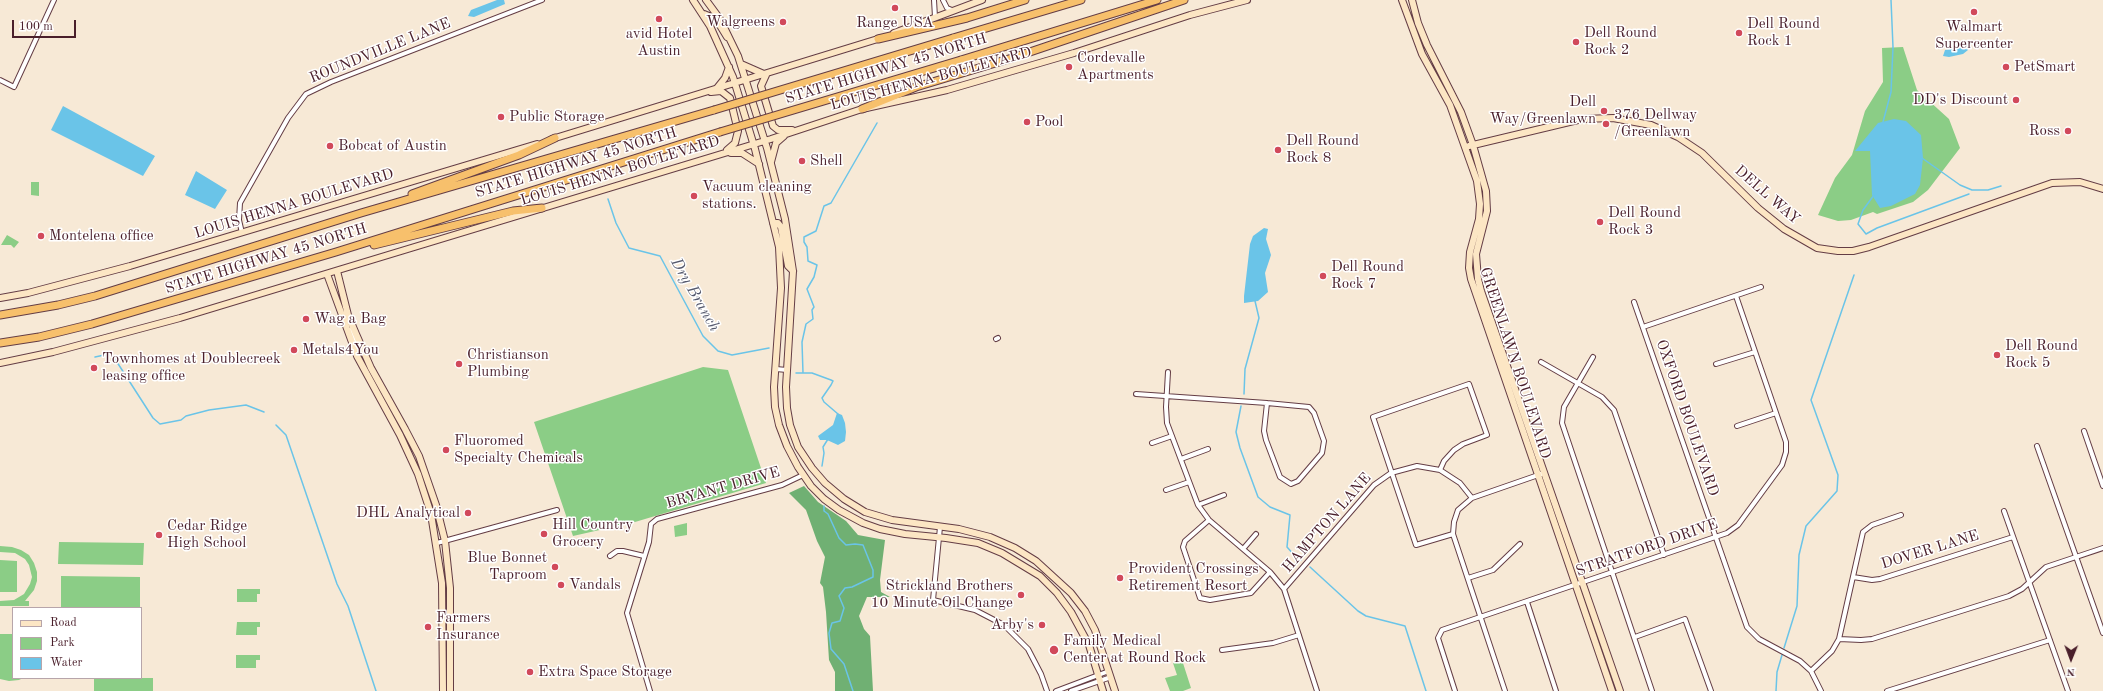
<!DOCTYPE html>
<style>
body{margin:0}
#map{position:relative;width:2103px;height:691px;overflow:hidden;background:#f7e9d6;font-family:"Old Standard TT",serif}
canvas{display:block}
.legend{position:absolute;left:12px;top:607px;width:130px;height:72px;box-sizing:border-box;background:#fff;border:1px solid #b7a5aa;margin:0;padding:5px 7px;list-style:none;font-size:12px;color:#4a1f2b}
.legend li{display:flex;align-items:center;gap:8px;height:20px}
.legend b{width:20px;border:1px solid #b7a5aa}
.north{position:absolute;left:2051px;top:639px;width:40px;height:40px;-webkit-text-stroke:3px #fff;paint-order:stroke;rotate:181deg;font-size:11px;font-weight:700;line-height:16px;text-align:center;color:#4a1f2b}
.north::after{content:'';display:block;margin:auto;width:14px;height:18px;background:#4a1f2b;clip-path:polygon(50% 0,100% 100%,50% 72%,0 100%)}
.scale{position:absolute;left:12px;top:20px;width:64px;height:18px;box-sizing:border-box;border:2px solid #4a1f2b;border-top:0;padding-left:5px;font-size:12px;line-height:14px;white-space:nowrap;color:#4a1f2b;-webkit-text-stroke:3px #fff;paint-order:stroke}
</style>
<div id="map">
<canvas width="2103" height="691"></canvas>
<ul class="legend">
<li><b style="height:5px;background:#fce6c4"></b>Road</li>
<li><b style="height:11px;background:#8bcd86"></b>Park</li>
<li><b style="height:11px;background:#6ac4e8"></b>Water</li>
</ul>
<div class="north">N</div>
<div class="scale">100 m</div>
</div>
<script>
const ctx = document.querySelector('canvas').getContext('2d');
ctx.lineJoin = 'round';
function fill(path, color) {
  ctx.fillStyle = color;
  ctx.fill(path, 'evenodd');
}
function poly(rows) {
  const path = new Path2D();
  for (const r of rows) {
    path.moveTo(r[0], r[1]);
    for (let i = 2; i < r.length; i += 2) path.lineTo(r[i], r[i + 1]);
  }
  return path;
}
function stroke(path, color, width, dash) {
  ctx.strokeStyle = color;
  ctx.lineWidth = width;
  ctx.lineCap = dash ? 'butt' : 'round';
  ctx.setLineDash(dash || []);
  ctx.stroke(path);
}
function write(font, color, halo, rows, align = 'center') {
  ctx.font = font + ' "Old Standard TT",serif';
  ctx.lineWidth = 3;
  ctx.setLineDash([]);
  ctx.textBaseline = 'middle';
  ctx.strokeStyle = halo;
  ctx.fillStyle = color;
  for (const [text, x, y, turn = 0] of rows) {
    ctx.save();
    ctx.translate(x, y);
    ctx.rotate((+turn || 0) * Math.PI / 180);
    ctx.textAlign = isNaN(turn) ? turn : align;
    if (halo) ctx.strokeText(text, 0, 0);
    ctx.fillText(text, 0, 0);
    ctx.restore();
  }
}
fill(poly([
 [1903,47,1917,90,1949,119,1960,148,1928,190,1913,202,1877,214,1873,212,1851,220,1838,221,1818,215,1835,178,1852,155,1865,111,1883,82,1882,48],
 [31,182,39,182,39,196,31,195],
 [7,235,19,242,14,248,11,245,1,245],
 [703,367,728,370,766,483,635,522,573,536,534,422],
 [687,523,687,535,675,537,674,526],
 [59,542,144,543,143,565,58,564],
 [0,546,12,547,21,550,29,555,34,563,37,572,37,581,34,590,25,601,29,601,29,606,0,606,0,601,14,600,24,594,30,584,32,577,29,565,25,559,15,553,0,552],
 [0,560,17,561,17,592,0,592],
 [61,576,140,577,140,608,61,608],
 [237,589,260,589,260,594,257,594,257,602,237,602],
 [237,622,260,622,260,627,257,627,257,635,236,635],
 [0,634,13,634,13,678,23,678,19,680,9,681,0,679],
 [236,655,260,655,260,660,256,660,256,668,236,668],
 [1182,660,1191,688,1183,691,1170,691,1165,678,1177,675,1173,663],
 [94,678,153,678,153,691,94,691]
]), '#8bcd86');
fill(poly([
 [804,486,818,502,846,521,858,535,885,540,880,580,881,592,890,597,867,597,859,616,864,629,870,636,873,691,835,691,835,672,829,660,826,612,823,587,820,583,825,557,817,541,806,510,789,493]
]), '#70b073');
fill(poly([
 [497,0,504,0,505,4,474,17,468,16,471,10],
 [1962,47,1968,48,1968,50,1963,54,1949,57,1943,56,1945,50],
 [63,106,155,156,143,176,51,130],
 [1894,119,1906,121,1921,135,1923,158,1920,185,1915,194,1891,206,1880,208,1872,195,1870,151,1855,151,1878,123],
 [196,171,227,190,215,209,185,195],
 [1264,228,1268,229,1266,239,1271,255,1265,273,1268,292,1258,301,1244,303,1244,296,1250,244,1253,236],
 [837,413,842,415,845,423,846,432,845,441,838,445,827,440,820,440,818,436,833,425]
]), '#6ac4e8');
stroke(poly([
 [1883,122,1891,92,1893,47,1891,0],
 [1922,158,1960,185,1972,190,1988,190,2001,186],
 [1874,195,1863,210,1858,224,1866,234,1877,228,1969,194],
 [608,199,616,223,629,248,660,256,703,336,718,351,732,355,769,348],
 [95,357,109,354,115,359,153,418,160,424,181,420,186,416,209,410,246,405,264,412],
 [796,373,812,373,831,380,833,381,831,385,822,398,824,402,838,414],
 [803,373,802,342,806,324,813,319,812,310,814,307,807,289,814,277,817,265,808,261,807,247,804,242,804,237,816,231,824,206,831,203,877,123],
 [1244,394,1245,369,1259,318,1255,301],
 [1241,406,1236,432,1240,448,1258,497,1270,507,1290,515,1287,547,1295,556,1301,560],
 [276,425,286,435,337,584,348,606,376,691],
 [822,466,824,453,823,447,828,439],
 [824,506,824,511,828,514,839,538,846,545,855,544,863,545,873,570,873,577,852,587,845,588,839,596,844,608,840,621,832,623,829,633,831,649,844,664,853,691],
 [1310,567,1358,611,1366,616,1405,626,1426,691],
 [1784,648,1797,606,1799,555,1806,526,1837,491,1838,475,1811,400,1854,275],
 [1776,691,1777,672,1782,655]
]), '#6ac4e8', 1.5);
const street = poly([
 [934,0,935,17],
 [943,0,947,8,952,10],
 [0,80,14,87,54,0],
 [242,233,239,220,240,203,288,118,306,94,331,82,542,0],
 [1634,302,1747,627,1759,639,1800,661,1811,671,1821,691],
 [1643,327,1761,287],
 [350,330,357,343],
 [996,339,998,338],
 [1593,357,1564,407,1562,423,1652,691],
 [1541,362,1602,397,1614,410,1664,555],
 [1716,364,1755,352],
 [776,369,787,370],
 [1168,372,1166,407,1167,423,1198,505,1209,520,1270,572,1284,589,1317,691],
 [1136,394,1267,403],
 [1267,403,1309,407,1314,413,1324,441,1322,453,1298,481,1291,484,1280,477,1266,440,1264,431,1267,403],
 [1737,426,1776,413],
 [2084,431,2103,486],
 [1152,443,1172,436],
 [2037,446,2103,633],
 [1181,459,1208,449],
 [1440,470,1444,461,1454,450,1463,444,1487,435,1469,384,1373,417,1416,545,1453,534],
 [1166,490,1189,482],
 [1198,505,1224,495],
 [2004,511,2068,691],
 [1209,520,1185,541,1183,547,1200,598,1210,600,1251,593,1270,572],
 [940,527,933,600,975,610,1004,625,1028,649,1041,674,1047,691],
 [437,543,557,510],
 [1243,549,1256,534],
 [610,556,617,551,623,551,644,556],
 [1853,577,1872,580,1880,579,2013,537],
 [1468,578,1493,570,1520,544],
 [1284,589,1374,485,1391,473,1417,466,1440,470,1460,483,1472,498],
 [1527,602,1556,691],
 [1635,637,1685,619,1711,691],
 [1839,639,1861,640,1872,639,2009,596,2022,589,2046,567,2103,548],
 [1222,650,1273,643,1299,635],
 [1811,671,1832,651,1839,639,1863,532,1872,525,1901,515],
 [650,691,627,613,649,542,651,524,657,519,782,485,803,475],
 [1056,691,1109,671],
 [1071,691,1111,677],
 [1455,691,1438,638,1442,630,1727,533,1738,525,1782,465,1786,452,1786,442,1736,296],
 [1505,691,1453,534,1454,522,1458,510,1472,498,1544,473],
 [1887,691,2050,640]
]);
const secondary = poly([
 [693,0,710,26,733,77,755,149,779,247,781,288,774,387,775,407,779,425,787,446,798,467,811,486,824,499,839,510,863,523,880,529,905,534,946,538,978,543,1002,553,1040,576,1057,593,1071,612,1089,645,1103,691],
 [706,0,720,19,738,56,767,148,785,219,793,271,786,387,787,408,790,425,798,447,812,468,825,483,844,499,865,512,892,520,959,529,990,537,1015,548,1036,561,1071,593,1085,611,1095,630,1115,691],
 [1402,0,1422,54,1450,105,1477,181,1480,204,1479,219,1470,252,1469,268,1471,279,1612,691],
 [1412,0,1418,23,1427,45,1461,112,1473,145,1486,191,1487,211,1476,254,1478,279,1481,291,1620,691],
 [704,14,716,19,727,37],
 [894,33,982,0],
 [741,64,766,75],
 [766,75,761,86,773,126,778,130,792,130],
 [717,88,725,78,729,67],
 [711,92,721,91,730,98,738,131,735,143,727,150],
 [552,139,881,38],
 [1469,146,1582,119,1613,118,1651,125,1678,137,1702,153,1758,208,1784,229,1817,248,1838,251,1853,251,1869,247,2052,183,2080,182,2103,189],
 [731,153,742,153,759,164],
 [771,162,776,143,784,136],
 [773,223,778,223,781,227,788,266,793,271],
 [337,271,348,315,356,334,371,368,405,429,419,456,436,505,445,541,450,588,450,691],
 [327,274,357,356,400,435,418,474,431,514,442,583,443,691],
 [0,298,28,293,130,266,537,144],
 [0,363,53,352,180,318,771,139,862,109,947,90,1074,53,1190,15,1247,0]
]);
const highway = poly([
 [953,38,1081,0],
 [878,39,967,18,1025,0],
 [1018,56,1184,0],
 [961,60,1157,0],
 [862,109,916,87,1012,58],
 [412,194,519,155,555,138],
 [374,245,513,211,542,208],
 [0,315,58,305,95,296,361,213,714,110],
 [0,343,39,337,92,324,336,252,720,132]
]);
stroke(street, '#643d45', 6);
stroke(secondary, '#643d45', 8);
stroke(highway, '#643d45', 9);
stroke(street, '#fff', 4);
stroke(secondary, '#fce6c4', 6);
stroke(highway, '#f7c06c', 7);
const highwayBridge = poly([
 [714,110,953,38],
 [720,132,961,60]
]);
stroke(highwayBridge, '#643d45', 9, []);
stroke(highwayBridge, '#f7c06c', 7);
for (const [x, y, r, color] of [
 [895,8,4,"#d1495b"],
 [1974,12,4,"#d1495b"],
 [659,19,4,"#d1495b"],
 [783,22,4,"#d1495b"],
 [1739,33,4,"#d1495b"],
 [1576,42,4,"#d1495b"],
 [1069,67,4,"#d1495b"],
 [2006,67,4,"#d1495b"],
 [2016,100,4,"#d1495b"],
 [1604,111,4,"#d1495b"],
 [501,117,4,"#d1495b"],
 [1027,122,4,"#d1495b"],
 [1606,124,4,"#d1495b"],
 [2068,131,4,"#d1495b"],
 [330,146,4,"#d1495b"],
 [1278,150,4,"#d1495b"],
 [802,161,4,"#d1495b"],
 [694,196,4,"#d1495b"],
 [1600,222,4,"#d1495b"],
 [41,236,4,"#d1495b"],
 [1323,276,4,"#d1495b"],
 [306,319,4,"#d1495b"],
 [294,350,4,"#d1495b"],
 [1997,355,4,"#d1495b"],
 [459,364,4,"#d1495b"],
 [94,368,4,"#d1495b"],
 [446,450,4,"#d1495b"],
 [468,513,4,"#d1495b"],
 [544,534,4,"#d1495b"],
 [159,535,4,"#d1495b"],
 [555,567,4,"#d1495b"],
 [1120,578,4,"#d1495b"],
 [561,585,4,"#d1495b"],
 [1021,595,4,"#d1495b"],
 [1042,625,4,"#d1495b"],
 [428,627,4,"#d1495b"],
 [1054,650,5,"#d1495b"],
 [530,672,4,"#d1495b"]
]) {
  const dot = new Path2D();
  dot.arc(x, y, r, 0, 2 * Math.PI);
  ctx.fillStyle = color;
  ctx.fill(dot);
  stroke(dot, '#fff', 1.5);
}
write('15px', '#4a1f2b', '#fff', [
 ["Walgreens",775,22,"right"],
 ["Range USA",895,23,"center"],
 ["Dell Round",1747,24],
 ["Rock 1",1747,41],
 ["Walmart",1974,27,"center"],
 ["Supercenter",1974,44,"center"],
 ["Dell Round",1584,33],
 ["Rock 2",1584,50],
 ["avid Hotel",659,34,"center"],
 ["Austin",659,51,"center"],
 ["Cordevalle",1077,58],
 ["Apartments",1077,75],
 ["PetSmart",2014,67],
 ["DD's Discount",2008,100,"right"],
 ["Dell",1596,102,"right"],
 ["Way/Greenlawn",1596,119,"right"],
 ["376 Dellway",1614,115],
 ["/Greenlawn",1614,132],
 ["Public Storage",509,117],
 ["Pool",1035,122],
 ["Ross",2060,131,"right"],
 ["Dell Round",1286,141],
 ["Rock 8",1286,158],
 ["Bobcat of Austin",338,146],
 ["Shell",810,161],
 ["Vacuum cleaning",702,187],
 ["stations.",702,204],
 ["Dell Round",1608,213],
 ["Rock 3",1608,230],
 ["Montelena office",49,236],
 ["Dell Round",1331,267],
 ["Rock 7",1331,284],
 ["Wag a Bag",314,319],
 ["Dell Round",2005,346],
 ["Rock 5",2005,363],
 ["Metals4You",302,350],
 ["Christianson",467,355],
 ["Plumbing",467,372],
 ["Townhomes at Doublecreek",102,359],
 ["leasing office",102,376],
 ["Fluoromed",454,441],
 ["Specialty Chemicals",454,458],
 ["DHL Analytical",460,513,"right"],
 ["Hill Country",552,525],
 ["Grocery",552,542],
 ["Cedar Ridge",167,526],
 ["High School",167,543],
 ["Blue Bonnet",547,558,"right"],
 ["Taproom",547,575,"right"],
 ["Provident Crossings",1128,569],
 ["Retirement Resort",1128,586],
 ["Vandals",569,585],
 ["Strickland Brothers",1013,586,"right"],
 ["10 Minute Oil Change",1013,603,"right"],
 ["Farmers",436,618],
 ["Insurance",436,635],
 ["Arby's",1034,625,"right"],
 ["Family Medical",1063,641],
 ["Center at Round Rock",1063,658],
 ["Extra Space Storage",538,672]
], 'left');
write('15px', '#4a1f2b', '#fff', [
 ["ROUNDVILLE LANE",380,51,-22],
 ["STATE HIGHWAY 45 NORTH",886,69,-17],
 ["LOUIS HENNA BOULEVARD",931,79,-15],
 ["STATE HIGHWAY 45 NORTH",576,163,-17],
 ["LOUIS HENNA BOULEVARD",620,171,-17],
 ["DELL WAY",1767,195,41],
 ["LOUIS HENNA BOULEVARD",294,204,-17],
 ["STATE HIGHWAY 45 NORTH",266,259,-17],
 ["GREENLAWN BOULEVARD",1515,363,72],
 ["OXFORD BOULEVARD",1687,418,71],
 ["BRYANT DRIVE",723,488,-16],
 ["HAMPTON LANE",1327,523,-49],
 ["STRATFORD DRIVE",1647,548,-19],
 ["DOVER LANE",1930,550,-17]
]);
write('italic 16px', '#55596d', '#fff', [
 ["Dry Branch",695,295,60]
]);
</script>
